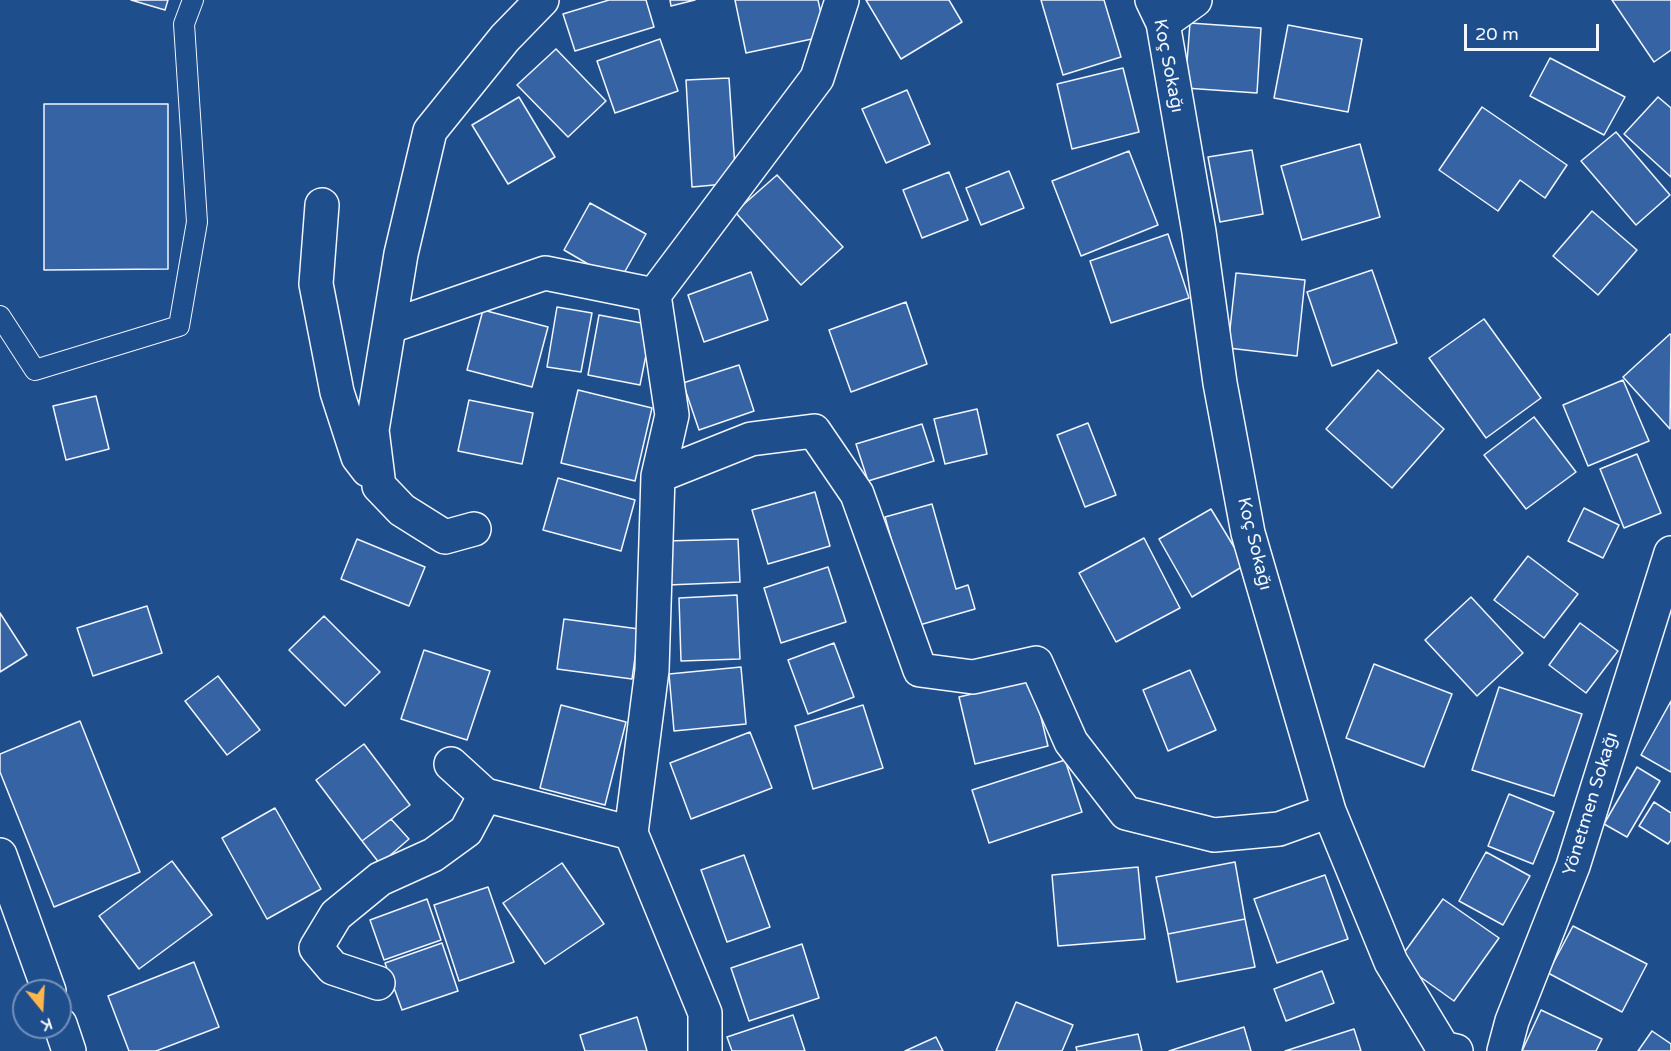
<!DOCTYPE html>
<meta charset="utf-8">
<style>
body{margin:0}
#map{position:relative;width:1671px;height:1051px;overflow:hidden;background:#1f4e8c;font-family:"Varela Round",sans-serif}
canvas{display:block}
.north{position:absolute;left:12px;top:979px;width:60px;height:60px;box-sizing:border-box;background:#1f4e8c;border:2px solid #7391ba;border-radius:50%;rotate:162deg;font-size:16px;font-weight:700;line-height:24px;text-align:center;color:#f2f6ff}
.north::after{content:'';display:block;margin:auto;width:21px;height:27px;background:#ffb74d;clip-path:polygon(50% 0,100% 100%,50% 72%,0 100%)}
.scale{position:absolute;left:1464px;top:24px;width:135px;height:27px;box-sizing:border-box;border:3px solid #f2f6ff;border-top:0;padding-left:8px;font-size:18px;line-height:21px;white-space:nowrap;color:#f2f6ff;-webkit-text-stroke:4px #1f4e8c;paint-order:stroke}
</style>
<div id="map">
<canvas width="1671" height="1051"></canvas>
<div class="north">K</div>
<div class="scale">20 m</div>
</div>
<script>
const ctx = document.querySelector('canvas').getContext('2d');
ctx.lineJoin = 'round';
function fill(path, color) {
  ctx.fillStyle = color;
  ctx.fill(path, 'evenodd');
}
function poly(rows) {
  const path = new Path2D();
  for (const r of rows) {
    path.moveTo(r[0], r[1]);
    for (let i = 2; i < r.length; i += 2) path.lineTo(r[i], r[i + 1]);
  }
  return path;
}
function stroke(path, color, width, dash) {
  ctx.strokeStyle = color;
  ctx.lineWidth = width;
  ctx.lineCap = dash ? 'butt' : 'round';
  ctx.setLineDash(dash || []);
  ctx.stroke(path);
}
function write(font, color, halo, rows, align = 'center') {
  ctx.font = font + ' "Varela Round",sans-serif';
  ctx.lineWidth = 4.5;
  ctx.setLineDash([]);
  ctx.textBaseline = 'middle';
  ctx.strokeStyle = halo;
  ctx.fillStyle = color;
  for (const [text, x, y, turn = 0] of rows) {
    ctx.save();
    ctx.translate(x, y);
    ctx.rotate((+turn || 0) * Math.PI / 180);
    ctx.textAlign = isNaN(turn) ? turn : align;
    if (halo) ctx.strokeText(text, 0, 0);
    ctx.fillText(text, 0, 0);
    ctx.restore();
  }
}
const building = poly([
 [131,0,168,0,165,10,131,0],
 [609,0,646,0,654,27,575,51,563,14,609,0],
 [670,0,695,0,671,6,670,0],
 [735,0,818,0,826,36,746,53,735,0],
 [866,0,949,0,962,22,901,59,866,0],
 [1041,0,1104,0,1121,57,1063,75,1041,0],
 [1612,0,1671,0,1671,50,1654,62,1612,0],
 [1190,23,1261,28,1257,93,1185,88,1190,23],
 [1288,25,1362,39,1348,112,1274,98,1288,25],
 [660,39,678,91,615,113,597,61,660,39],
 [556,49,606,101,568,137,517,85,556,49],
 [1550,58,1625,97,1604,135,1530,96,1550,58],
 [1123,68,1139,132,1072,149,1057,84,1123,68],
 [729,78,736,183,692,187,686,80,729,78],
 [907,90,930,144,886,163,862,109,907,90],
 [519,97,555,157,508,184,472,125,519,97],
 [1658,97,1671,108,1671,177,1624,134,1658,97],
 [44,104,168,104,168,269,44,270,44,104],
 [1482,107,1567,165,1545,198,1520,180,1498,211,1439,170,1482,107],
 [1616,132,1670,195,1636,225,1581,161,1616,132],
 [1360,144,1380,217,1302,240,1281,166,1360,144],
 [1252,150,1263,214,1220,222,1208,157,1252,150],
 [1129,151,1158,225,1081,256,1052,181,1129,151],
 [1009,171,1024,208,981,225,966,188,1009,171],
 [949,172,968,220,922,238,903,190,949,172],
 [777,175,843,247,801,285,735,212,777,175],
 [590,203,646,234,619,282,564,250,590,203],
 [1592,211,1637,250,1598,295,1553,256,1592,211],
 [1168,234,1189,298,1111,323,1090,261,1168,234],
 [1372,270,1397,343,1332,366,1307,292,1372,270],
 [751,272,768,320,704,342,688,295,751,272],
 [1236,273,1305,280,1297,356,1228,348,1236,273],
 [906,302,927,364,851,392,829,330,906,302],
 [557,307,592,313,581,372,547,367,557,307],
 [483,310,548,327,532,387,467,370,483,310],
 [599,315,652,325,640,385,588,375,599,315],
 [1484,319,1541,398,1486,438,1429,358,1484,319],
 [1670,334,1671,335,1670,429,1623,377,1670,334],
 [739,365,754,411,699,430,683,383,739,365],
 [1378,370,1444,429,1392,488,1326,429,1378,370],
 [1623,380,1649,441,1588,466,1563,405,1623,380],
 [578,390,652,408,635,481,561,463,578,390],
 [96,396,109,449,66,460,53,406,96,396],
 [469,400,533,413,522,464,458,451,469,400],
 [977,409,987,454,945,464,934,419,977,409],
 [1534,417,1576,472,1526,509,1484,455,1534,417],
 [1088,423,1116,495,1085,507,1057,435,1088,423],
 [922,424,934,461,868,481,856,444,922,424],
 [1637,454,1661,513,1624,528,1600,469,1637,454],
 [558,478,635,500,621,551,543,530,558,478],
 [815,492,830,546,768,564,752,510,815,492],
 [932,504,956,589,968,585,975,609,916,626,885,517,932,504],
 [1584,508,1619,525,1603,558,1568,541,1584,508],
 [1211,509,1245,565,1192,597,1159,539,1211,509],
 [1144,538,1180,608,1116,642,1079,573,1144,538],
 [357,539,425,567,409,606,341,579,357,539],
 [738,539,740,582,668,585,666,541,738,539],
 [1528,556,1578,594,1544,638,1494,600,1528,556],
 [828,567,846,622,781,643,764,588,828,567],
 [737,595,740,659,681,661,679,598,737,595],
 [1471,597,1523,653,1477,696,1425,640,1471,597],
 [147,606,162,653,93,676,77,628,147,606],
 [0,613,27,655,0,672,0,613],
 [324,616,380,672,345,706,289,650,324,616],
 [564,619,639,629,632,679,557,669,564,619],
 [1580,623,1618,651,1586,693,1549,665,1580,623],
 [834,643,854,697,808,714,788,660,834,643],
 [424,650,490,671,467,740,401,719,424,650],
 [1374,664,1452,694,1424,767,1346,738,1374,664],
 [741,667,746,724,674,731,669,674,741,667],
 [1190,670,1216,730,1168,751,1143,690,1190,670],
 [218,676,260,730,227,755,185,701,218,676],
 [1032,680,1048,746,975,764,959,697,1032,680],
 [1499,687,1582,714,1554,796,1472,770,1499,687],
 [1671,701,1671,772,1641,755,1671,701],
 [561,705,626,722,605,805,540,788,561,705],
 [863,705,883,768,813,789,795,726,863,705],
 [80,721,140,872,54,907,0,772,0,754,80,721],
 [750,732,772,788,691,819,670,763,750,732],
 [364,744,410,805,362,841,316,780,364,744],
 [1065,760,1082,812,989,843,972,790,1065,760],
 [1637,767,1660,781,1627,837,1604,824,1637,767],
 [1509,794,1554,812,1533,864,1488,846,1509,794],
 [1654,802,1671,813,1671,840,1668,844,1639,826,1654,802],
 [275,808,321,889,267,919,222,838,275,808],
 [391,819,409,839,380,864,362,841,391,819],
 [1486,852,1530,876,1503,925,1459,901,1486,852],
 [744,855,770,927,727,942,701,870,744,855],
 [172,861,212,915,139,969,99,916,172,861],
 [1235,862,1245,919,1168,934,1156,877,1235,862],
 [562,863,604,924,545,964,503,903,562,863],
 [1138,867,1145,939,1058,946,1052,875,1138,867],
 [1325,875,1348,939,1277,963,1254,899,1325,875],
 [488,887,514,962,459,981,434,905,488,887],
 [427,899,441,940,384,960,370,920,427,899],
 [1443,899,1499,938,1454,1001,1398,961,1443,899],
 [1245,919,1255,967,1177,982,1168,934,1245,919],
 [1573,926,1647,964,1622,1012,1548,973,1573,926],
 [442,943,458,991,402,1010,385,963,442,943],
 [802,944,819,998,749,1021,731,968,802,944],
 [194,962,219,1027,156,1051,129,1051,108,996,194,962],
 [1322,971,1334,1003,1286,1021,1274,989,1322,971],
 [1016,1002,1073,1025,1062,1051,996,1051,1016,1002],
 [1541,1010,1602,1039,1596,1051,1522,1051,1541,1010],
 [793,1015,805,1051,732,1051,727,1037,793,1015],
 [637,1017,647,1051,585,1051,580,1035,637,1017],
 [1244,1027,1251,1051,1169,1051,1244,1027],
 [1354,1029,1361,1051,1285,1051,1354,1029],
 [1652,1031,1671,1044,1671,1051,1638,1051,1652,1031],
 [1138,1034,1142,1051,1077,1051,1076,1047,1138,1034],
 [936,1037,943,1051,905,1051,936,1037]
]);
fill(building, '#3563a3');
stroke(building, '#f2f6ff', 1.5);
const lane = poly([
 [0,316,35,370,179,326,197,222,184,24,193,0]
]);
const street = poly([
 [1152,0,1163,23,1199,232,1220,383,1248,533,1329,811,1391,962,1443,1048,1456,1051],
 [1163,23,1195,0],
 [322,205,316,284,337,392,358,457,368,470],
 [391,326,545,273,654,295],
 [658,476,751,439,814,431,857,494,920,670,973,677,1036,663,1071,742,1126,813,1214,835,1279,829,1329,811],
 [474,529,445,537,402,510,379,486,372,430,401,254,430,131,505,38,542,0],
 [451,764,485,795,631,833],
 [0,855,49,991],
 [378,983,333,968,316,948,336,915,380,879,433,855,466,831,485,795],
 [60,1024,69,1051],
 [705,1051,705,1013,631,833,652,670,658,476,672,415,654,295,817,78,842,0],
 [1504,1051,1512,1021,1573,866,1671,553]
]);
stroke(lane, '#f2f6ff', 22);
stroke(street, '#f2f6ff', 36);
stroke(lane, '#1f4e8c', 20);
stroke(street, '#1f4e8c', 33);
write('18px', '#f2f6ff', '#1f4e8c', [
 ["Koç Sokağı",1168,66,79],
 ["Koç Sokağı",1254,544,76],
 ["Yönetmen Sokağı",1591,804,-73]
]);
</script>
